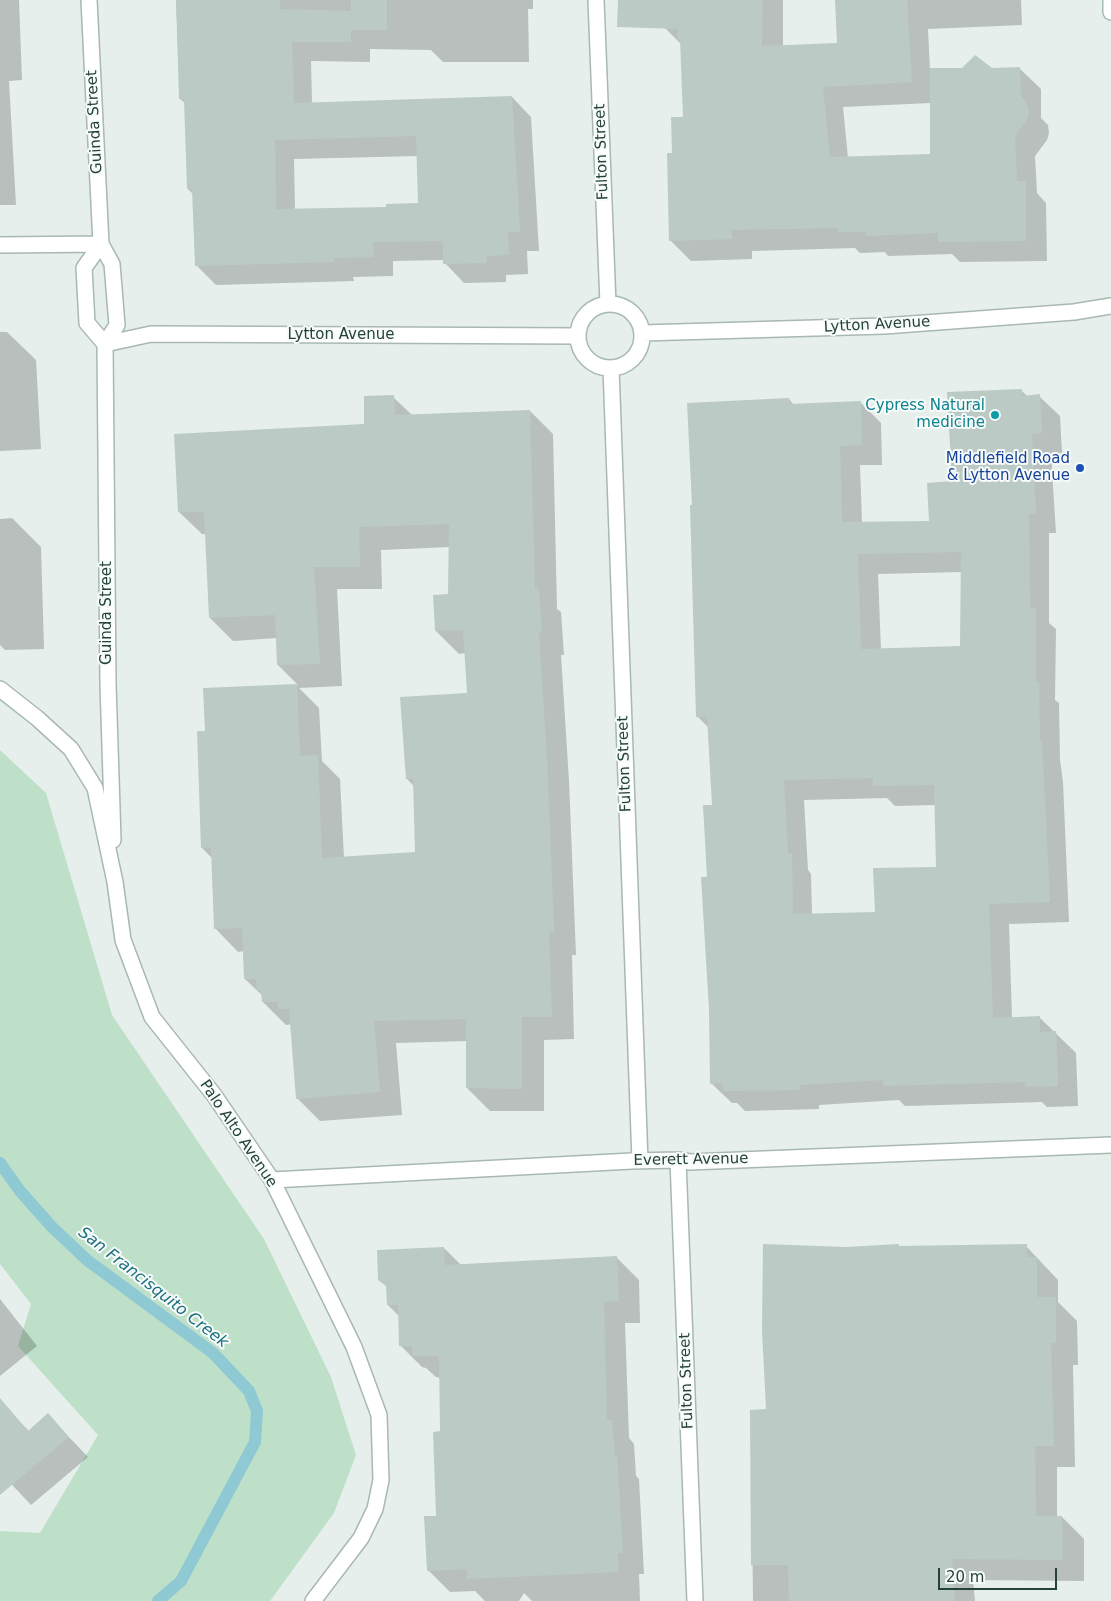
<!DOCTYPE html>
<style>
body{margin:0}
#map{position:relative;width:1111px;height:1601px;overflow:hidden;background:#e6efeb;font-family:"DejaVu Sans",sans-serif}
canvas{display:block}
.scale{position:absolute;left:938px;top:1568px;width:119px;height:22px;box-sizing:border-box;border:2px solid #24423a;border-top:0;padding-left:6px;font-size:15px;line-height:18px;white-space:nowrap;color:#24423a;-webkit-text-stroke:4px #f7fbf9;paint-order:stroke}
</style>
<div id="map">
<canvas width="1111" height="1601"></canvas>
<div class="scale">20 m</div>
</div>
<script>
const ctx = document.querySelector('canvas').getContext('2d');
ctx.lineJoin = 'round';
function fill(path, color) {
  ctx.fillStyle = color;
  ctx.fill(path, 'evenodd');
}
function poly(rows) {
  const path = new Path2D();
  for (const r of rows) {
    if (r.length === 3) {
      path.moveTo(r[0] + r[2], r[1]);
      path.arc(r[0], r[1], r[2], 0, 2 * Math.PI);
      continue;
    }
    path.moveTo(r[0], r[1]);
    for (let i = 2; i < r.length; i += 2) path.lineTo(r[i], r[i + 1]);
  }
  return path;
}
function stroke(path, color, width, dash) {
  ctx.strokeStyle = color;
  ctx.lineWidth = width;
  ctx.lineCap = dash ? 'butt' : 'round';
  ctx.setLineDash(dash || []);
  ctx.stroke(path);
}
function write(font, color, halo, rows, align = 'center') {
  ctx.font = font + ' "DejaVu Sans",sans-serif';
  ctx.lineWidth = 4;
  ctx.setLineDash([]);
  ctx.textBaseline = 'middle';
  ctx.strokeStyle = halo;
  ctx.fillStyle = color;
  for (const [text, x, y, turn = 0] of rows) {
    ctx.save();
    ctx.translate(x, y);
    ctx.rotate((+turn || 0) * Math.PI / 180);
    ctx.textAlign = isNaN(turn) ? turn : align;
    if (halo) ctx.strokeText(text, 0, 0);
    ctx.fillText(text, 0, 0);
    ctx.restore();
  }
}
fill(poly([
 [0,750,46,793,112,1015,264,1239,331,1377,356,1455,334,1513,270,1601,0,1601,0,1531,40,1533,98,1435,18,1346,31,1304,0,1264]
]), '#bfe0c8');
fill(poly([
 [0,0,19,0,22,80,9,81,16,205,0,205],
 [176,0,533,0,533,9,528,9,529,62,443,62,431,50,370,49,370,62,311,61,312,104,512,97,531,117,539,251,527,251,528,274,506,275,506,282,464,283,445,263,444,260,393,261,393,276,353,277,354,281,216,285,196,265,194,195,188,189,185,103,180,99],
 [418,156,419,204,387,208,295,210,294,159],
 [666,0,783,0,783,47,839,45,837,0,1021,0,1022,25,928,29,930,70,1020,69,1041,89,1041,118,1048,125,1049,133,1047,140,1035,156,1037,193,1046,203,1047,261,960,262,952,254,888,256,885,252,860,253,855,248,752,251,752,259,691,261,670,240,674,154,684,118,682,45,665,28],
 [931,103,932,155,848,158,843,107],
 [0,332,7,332,36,360,41,449,0,451],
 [1021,390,1027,396,1039,396,1060,416,1062,453,1051,454,1056,533,1049,533,1049,623,1056,629,1055,700,1059,703,1060,760,1063,782,1069,922,1009,924,1012,1018,1039,1017,1076,1053,1078,1106,1047,1107,1042,1102,905,1106,899,1100,819,1105,819,1109,745,1111,737,1103,732,1103,711,1083,708,878,714,806,709,728,697,716,789,399,794,405,861,403,881,423,882,465,860,465,862,523,931,522,953,483],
 [962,572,962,647,881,650,878,574],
 [887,798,895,806,935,805,937,868,876,913,812,914,811,874,808,870,804,800],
 [393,397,412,415,530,411,553,434,557,609,561,612,564,655,561,655,569,781,576,955,572,955,574,1039,544,1040,544,1111,490,1111,467,1088,467,1041,396,1043,402,1115,320,1121,297,1098,292,1024,286,1025,263,1002,263,996,245,979,244,951,238,952,216,929,213,859,202,848,207,732,204,690,298,685,278,665,277,638,233,641,210,618,207,534,202,534,179,512,366,426],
 [450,547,450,595,436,631,459,654,466,653,468,694,407,779,414,786,417,853,344,858,340,779,322,761,319,708,299,688,342,686,337,589,382,589,381,550],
 [12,518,41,547,44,649,5,650,0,645,0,519],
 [898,1245,900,1247,1026,1246,1058,1280,1058,1302,1077,1321,1078,1365,1073,1365,1075,1467,1057,1467,1057,1517,1062,1517,1084,1539,1084,1581,973,1580,975,1601,753,1601,752,1512,767,1410,846,1248],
 [444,1248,461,1265,617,1258,639,1280,640,1323,625,1323,629,1438,634,1444,636,1476,639,1479,644,1574,639,1574,640,1601,532,1601,524,1593,519,1601,485,1601,475,1591,450,1592,428,1570,437,1517,441,1433,441,1378,436,1377,426,1368,422,1367,400,1345,400,1317,388,1305,387,1287,379,1279],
 [0,1299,37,1346,0,1376],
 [10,1412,29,1431,48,1415,88,1457,31,1505,0,1472,0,1421]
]), '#0003');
stroke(poly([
 [0,1163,20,1191,52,1227,87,1260,213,1353,249,1391,257,1411,255,1442,181,1581,158,1601]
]), '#8ec9d4', 12);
fill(poly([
 [176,0,280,0,280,9,351,11,351,21,351,0,387,0,387,30,351,30,351,42,292,42,294,103,512,96,520,232,508,232,509,255,487,256,486,263,443,264,443,241,373,242,374,257,334,258,335,262,195,266,192,189,187,189,184,99,179,99],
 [416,136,418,203,386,204,386,207,276,209,275,140],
 [618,0,763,0,762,46,837,43,835,0,907,0,912,82,823,87,830,157,930,154,930,68,962,68,975,55,992,68,1020,67,1021,96,1027,103,1029,111,1027,120,1015,135,1017,181,1026,181,1026,241,938,242,938,233,866,236,866,232,838,232,837,228,731,230,732,239,669,241,667,153,672,153,671,117,683,117,680,39,677,39,678,29,617,27],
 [1022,389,1022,396,1040,394,1042,433,1032,434,1036,513,1029,514,1030,607,1036,608,1036,682,1039,682,1040,741,1042,741,1043,761,1050,902,989,904,993,1018,1040,1016,1040,1032,1056,1031,1058,1086,1026,1087,1025,1082,883,1086,883,1080,799,1085,800,1090,724,1091,723,1083,710,1084,709,1010,701,877,707,877,703,805,712,805,707,717,696,717,690,505,692,505,687,403,789,398,790,404,861,401,862,445,840,446,842,522,929,521,927,483,952,481,947,392],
 [961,552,960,646,861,649,858,554],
 [873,778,873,786,934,785,936,867,873,868,875,912,793,914,792,853,788,853,784,780],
 [394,395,395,415,530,410,535,589,539,588,542,633,539,633,547,758,554,932,549,933,552,1017,522,1017,522,1089,466,1088,466,1019,374,1021,380,1092,296,1099,289,1009,278,1009,278,1002,262,1002,261,990,257,991,256,979,244,979,242,928,214,929,211,848,201,848,197,731,205,731,203,688,297,684,300,756,318,755,322,858,415,852,413,779,406,779,400,697,467,693,463,630,435,631,433,595,448,594,449,524,359,527,360,567,314,567,320,664,277,665,275,615,209,618,204,512,178,512,174,434,364,424,364,396],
 [763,1244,846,1247,899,1244,899,1246,1027,1244,1027,1257,1037,1257,1037,1297,1056,1297,1056,1343,1051,1343,1054,1446,1035,1446,1036,1516,1062,1516,1063,1560,952,1559,955,1601,789,1601,788,1565,751,1565,750,1410,766,1409,762,1330],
 [444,1247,445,1265,617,1256,619,1301,604,1302,607,1420,612,1420,615,1456,617,1456,623,1553,618,1553,619,1572,467,1579,467,1569,427,1571,424,1516,436,1516,433,1432,440,1431,439,1356,413,1356,412,1346,399,1346,398,1305,387,1305,386,1286,378,1280,377,1250],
 [0,1398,28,1431,48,1413,69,1437,0,1495]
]), '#bbcac4');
const street = poly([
 [89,0,101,244,112,264,117,325,105,344,108,684,113,840],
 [596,0,608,304],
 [101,244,84,268,87,323,105,344],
 [0,245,101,244],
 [610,336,32],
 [642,333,884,326,1074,312,1111,306],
 [105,344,151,334,578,336],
 [611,368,640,1161],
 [0,689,37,718,71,749,95,788,115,882,123,940,152,1017,214,1095,272,1180,354,1347,379,1415,381,1480,375,1509,361,1538,313,1601],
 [678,1160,695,1601],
 [272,1180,632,1161,678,1160,690,1162,1111,1145]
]);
const secondary = poly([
 [1111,0,1111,12]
]);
stroke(street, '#a8b8b2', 18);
stroke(secondary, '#a4bbb3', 18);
stroke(street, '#fff', 15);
stroke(secondary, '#fff', 15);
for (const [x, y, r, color] of [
 [995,415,5,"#0f9aa8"],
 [1080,468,5,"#1a4fb4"]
]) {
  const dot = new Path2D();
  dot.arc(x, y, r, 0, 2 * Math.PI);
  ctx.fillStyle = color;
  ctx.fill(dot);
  stroke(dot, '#f7fbf9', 2);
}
write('15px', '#24423a', '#f7fbf9', [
 ["Guinda Street",95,122,-93],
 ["Fulton Street",602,152,-92],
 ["Lytton Avenue",877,325,-3],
 ["Lytton Avenue",341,335],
 ["Guinda Street",107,613,-90],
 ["Fulton Street",625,764,-92],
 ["Palo Alto Avenue",238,1134,56],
 ["Everett Avenue",691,1160,-1],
 ["Fulton Street",687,1381,-92]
]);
write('15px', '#0d838f', '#f7fbf9', [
 ["Cypress Natural",985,406],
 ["medicine",985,423]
], 'right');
write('15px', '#164399', '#f7fbf9', [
 ["Middlefield Road",1070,459],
 ["& Lytton Avenue",1070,476]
], 'right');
write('italic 16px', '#1c6f80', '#f7fbf9', [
 ["San Francisquito Creek",153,1288,38]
]);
</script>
